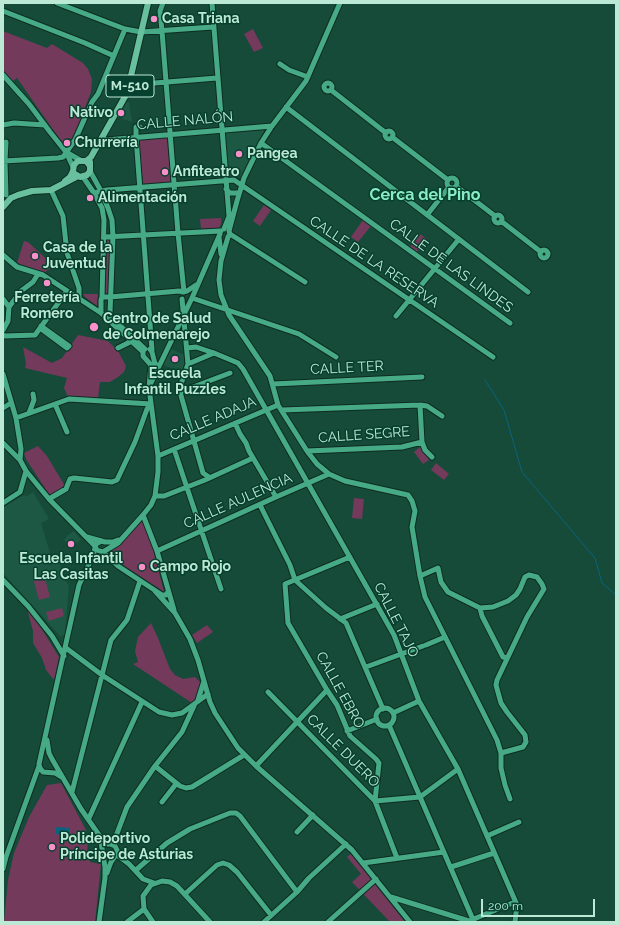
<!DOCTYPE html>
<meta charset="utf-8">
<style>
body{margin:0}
#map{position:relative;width:619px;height:925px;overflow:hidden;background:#154b38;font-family:Raleway,sans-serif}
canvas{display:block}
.frame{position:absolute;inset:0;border:4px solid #bce9d5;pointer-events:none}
.scale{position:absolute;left:481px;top:899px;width:114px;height:18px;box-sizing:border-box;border:2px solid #bce9d5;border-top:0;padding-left:5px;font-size:12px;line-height:14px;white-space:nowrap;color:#bce9d5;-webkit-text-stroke:3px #06402e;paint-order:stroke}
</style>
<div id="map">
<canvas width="619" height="925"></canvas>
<div class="frame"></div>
<div class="scale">200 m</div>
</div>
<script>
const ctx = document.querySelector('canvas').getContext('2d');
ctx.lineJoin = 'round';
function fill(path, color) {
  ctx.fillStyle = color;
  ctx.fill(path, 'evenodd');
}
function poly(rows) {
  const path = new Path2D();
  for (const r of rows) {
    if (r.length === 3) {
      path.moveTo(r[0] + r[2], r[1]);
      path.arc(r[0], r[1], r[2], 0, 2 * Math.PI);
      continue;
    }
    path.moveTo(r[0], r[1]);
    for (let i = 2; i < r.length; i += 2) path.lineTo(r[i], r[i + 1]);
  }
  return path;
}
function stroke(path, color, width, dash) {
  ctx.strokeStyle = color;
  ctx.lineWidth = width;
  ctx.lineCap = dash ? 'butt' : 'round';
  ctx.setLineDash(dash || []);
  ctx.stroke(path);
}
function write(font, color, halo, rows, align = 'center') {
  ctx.font = font + ' Raleway,sans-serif';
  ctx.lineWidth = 3;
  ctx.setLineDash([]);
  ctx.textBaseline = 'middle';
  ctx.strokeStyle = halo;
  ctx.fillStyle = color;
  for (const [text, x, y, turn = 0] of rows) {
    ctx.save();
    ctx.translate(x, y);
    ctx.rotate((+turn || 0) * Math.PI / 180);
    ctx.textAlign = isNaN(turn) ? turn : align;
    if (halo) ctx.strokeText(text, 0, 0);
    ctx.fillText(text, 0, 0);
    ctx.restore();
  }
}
fill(poly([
 [126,102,129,102,132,122,117,117],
 [265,129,241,177,238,176,237,178,228,179,224,135,227,132],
 [170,348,184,355,184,366,181,373,162,364],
 [33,492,49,519,41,523,51,556,36,563,58,557,63,575,69,586,65,635,60,636,3,573,3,507,24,495,27,496],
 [74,531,81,540,70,548,64,540,68,535]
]), '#1c5843');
fill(poly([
 [253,29,263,48,254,52,244,34],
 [3,31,47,48,52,44,83,63,88,69,92,79,91,92,73,139,69,138,68,141,65,143,65,144,63,144,17,78,13,81,3,70],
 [167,137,171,182,143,184,139,139],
 [264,205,271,210,260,226,253,221],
 [221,218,221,224,219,228,201,229,200,219],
 [363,220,371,226,358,242,351,237],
 [420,234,427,239,416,253,409,248],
 [108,240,111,242,109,292,106,294,104,292,106,242],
 [24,241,28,242,54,266,45,272,17,263],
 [83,294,98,294,97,306,85,297],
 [78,335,108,341,118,351,126,366,124,372,118,377,110,382,100,382,98,398,68,397,64,388,67,378,25,368,26,364,23,347,52,363,62,358],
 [38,446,47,456,65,486,50,496,26,459,24,453],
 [420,447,429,460,423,464,414,452],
 [436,463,449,474,444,480,431,470],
 [354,498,364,499,362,519,352,518],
 [143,520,154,553,164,592,120,563,109,553,109,552,123,541],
 [44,575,50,597,39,600,33,578],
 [62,608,64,616,49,621,46,612],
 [27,609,43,631,59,657,54,680,46,670,42,658,33,643,33,631],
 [151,623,158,638,170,669,175,675,183,679,195,677,201,683,198,696,192,703,133,664,138,662,135,651,138,637],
 [207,625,213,632,197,643,192,635],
 [61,783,86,830,85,840,88,841,87,853,89,854,90,862,101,864,95,922,4,922,8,880,14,853,29,817,47,785],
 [351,854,405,922,390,922,352,882,361,874,347,857]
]), '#743a5b');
fill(poly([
 [56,827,70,828,69,835,55,834]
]), '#0a6480');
stroke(poly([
 [485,380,504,410,522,472,595,558,602,583,616,595]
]), '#0a6480', 1);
const minor = poly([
 [57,3,125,29,141,32,213,27],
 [163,3,160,11,162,31,178,233,184,292],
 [212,3,229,216],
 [340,3,306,81,272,126,261,143,244,178,237,201,229,231,230,234,228,237,221,261,219,280,221,295,229,315,270,376,278,405,307,451,317,464,329,474,345,481,408,495,412,501,415,511,412,527,420,576,425,597,497,740,501,753,501,768,505,785,510,799],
 [3,11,85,43,114,56],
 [280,64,289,70,308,77],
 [3,75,29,104,50,132,66,152,73,167],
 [105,79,130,85,217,78],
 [328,87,4],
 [331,90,386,133],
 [286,107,528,292],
 [3,125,14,123,45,125],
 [140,127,136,127,136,137,152,350],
 [389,135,4],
 [392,137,448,180],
 [102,138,106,140,272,126],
 [6,142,5,161,6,195],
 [261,143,510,323],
 [66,152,80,160],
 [3,161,58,158,63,157,75,140,92,102,98,94,125,29],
 [90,171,101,191,108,208,112,220,113,237,110,313],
 [83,177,94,193,102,208,104,220,102,297,101,300,101,313],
 [452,183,5],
 [456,186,495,216],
 [226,189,230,193,239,193],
 [51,190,63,216,67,253,79,288,79,298],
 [94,193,107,190,234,180,493,357],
 [427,215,449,187],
 [498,219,4],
 [501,221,541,252],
 [224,229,230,214],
 [230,234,305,282],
 [104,237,221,231],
 [219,237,221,254],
 [544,254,4],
 [3,255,17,267,43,275,101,313,143,352,143,356,151,365],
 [187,291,196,285],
 [102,297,110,297,179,291,183,292],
 [192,298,299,334,336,357],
 [3,299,9,307],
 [182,299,188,364,180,387,180,392,203,473,209,477],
 [396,316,459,239],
 [112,318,145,349],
 [40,328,67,348,69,346,41,326],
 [3,330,8,321,9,307,21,291,33,282,38,274],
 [3,335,5,336,35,335,67,291],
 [118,348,132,341],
 [187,348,196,347,214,353,238,363,243,369,394,635,419,701,458,769,517,905,515,922],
 [150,349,152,352,155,364,157,365,158,369],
 [188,364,214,353],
 [3,374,16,418,21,449,20,460,26,471,49,499,95,546],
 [273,384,422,377],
 [150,385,192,298,220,234],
 [180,392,230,373],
 [55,404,67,432],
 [420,405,422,442,425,450,432,457],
 [3,408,11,403],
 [282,410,420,405,427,406,442,416],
 [29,413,34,400,33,394],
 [16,418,69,399,151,404],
 [235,423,240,434,246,443,249,451,276,497],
 [3,443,20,460],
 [174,449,221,589],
 [307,451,402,447,422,442],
 [158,456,278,405],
 [155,496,164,496,205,480,253,458],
 [49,499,66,489,70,479,74,478,112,482,117,480,135,442,147,409,151,404],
 [3,503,20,492,26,471],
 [260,505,290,565,295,580,326,608,346,623,383,709],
 [143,515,157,551,174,610],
 [87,537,105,542,113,542,118,540],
 [95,547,97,550,103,552,118,543,143,515,151,505,155,496,158,472,158,456,149,388,151,365],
 [157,551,276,497,329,474],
 [103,552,118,566,162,595,166,595,168,592],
 [350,557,285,584,288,623,327,690,337,705,350,736,376,759,379,763,375,801,420,797,458,769],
 [420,576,438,568,441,582,448,592,480,608,493,607,508,601,516,595,520,589,525,577,529,575,537,577,542,584,544,589,527,617,497,680,496,685,501,703,507,712,525,735,526,742,523,747,501,753],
 [3,580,28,606,52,636,64,656],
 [155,591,175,613,190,639,198,660,210,702,215,713,238,748,256,766,352,850,410,922],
 [480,608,482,616,503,657,507,658],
 [340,619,377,604],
 [426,645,445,637],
 [66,648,102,675,159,712,172,715,182,713,208,694],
 [366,667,423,646],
 [268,692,375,801,397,858],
 [198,700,204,681],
 [385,717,9],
 [393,713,419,701],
 [389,725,474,922],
 [347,731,377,719],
 [47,740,49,753,52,759,81,809,99,835,108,844],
 [155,766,180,786,186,788,192,787,244,755],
 [256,766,327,690],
 [63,778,55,773,43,772,40,768,39,764,79,585,93,556,96,544,101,541],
 [72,792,111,640,127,620,140,581],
 [162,802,176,784],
 [89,818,142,702],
 [297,832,313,815],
 [487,836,519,822],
 [113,844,127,807,155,766,182,732,194,706],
 [117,855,129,864,143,879,154,883],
 [363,863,444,852],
 [451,867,494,853],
 [3,869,6,857,39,766],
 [136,870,167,843,190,829,230,813,236,813,240,816,297,892],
 [107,873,111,862,118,852,115,846,110,844],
 [185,894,217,865,223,863,229,865,237,872,271,915],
 [391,897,469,921,515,902],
 [99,922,105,878,105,867,100,836],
 [127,922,144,909],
 [153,922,144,909,143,896,151,885,162,881,170,882,177,886,210,922],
 [264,922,297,892,309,878,346,844],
 [328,922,376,879]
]);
const major = poly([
 [86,161,91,157,127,93,148,3],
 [75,174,80,177,87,175,90,171,90,162],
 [65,181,70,177,73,171,74,165,78,161,86,161,90,166],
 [3,207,11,198,18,195,32,191,51,190,78,176]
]);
stroke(minor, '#0e2d22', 7);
stroke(major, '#0e2d22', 8);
stroke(minor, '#47aa86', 5);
stroke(major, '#68c09e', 6);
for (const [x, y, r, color] of [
 [154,19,4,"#f990ca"],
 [121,113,4,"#f990ca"],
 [67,143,4,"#f990ca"],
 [239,154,4,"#f990ca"],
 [165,172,4,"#f990ca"],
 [90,198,4,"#f990ca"],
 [35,256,4,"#f990ca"],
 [47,283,4,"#f990ca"],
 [94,327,5,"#f990ca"],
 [175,359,4,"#f990ca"],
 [71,544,4,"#f990ca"],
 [142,567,4,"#f990ca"],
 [52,847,4,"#f990ca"]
]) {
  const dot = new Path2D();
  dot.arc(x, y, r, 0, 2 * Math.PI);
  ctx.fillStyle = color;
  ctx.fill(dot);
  stroke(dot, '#06402e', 1.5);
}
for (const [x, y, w] of [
 [130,86,48]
]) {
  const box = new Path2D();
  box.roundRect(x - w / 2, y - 11, w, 22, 3);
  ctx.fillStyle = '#06402e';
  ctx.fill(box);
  stroke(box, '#bce9d5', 1);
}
write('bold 13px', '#bce9d5', null, [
 ["M-510",130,86]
]);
write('bold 14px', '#bce9d5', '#06402e', [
 ["Casa Triana",162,19],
 ["Nativo",113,113,"right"],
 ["Churrería",75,143],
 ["Pangea",247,154],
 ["Anfiteatro",173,172],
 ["Alimentación",98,198],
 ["Casa de la",43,248],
 ["Juventud",43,264],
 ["Ferretería",47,298,"center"],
 ["Romero",47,314,"center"],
 ["Centro de Salud",103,319],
 ["de Colmenarejo",103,335],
 ["Escuela",175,374,"center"],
 ["Infantil Puzzles",175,390,"center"],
 ["Escuela Infantil",71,559,"center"],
 ["Las Casitas",71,575,"center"],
 ["Campo Rojo",150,567],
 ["Polideportivo",60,839],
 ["Príncipe de Asturias",60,855]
], 'left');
write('14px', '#bce9d5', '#06402e', [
 ["CALLE NALÓN",185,121,-5],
 ["CALLE DE LA RESERVA",374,262,34],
 ["CALLE DE LAS LINDES",451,266,36],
 ["CALLE TER",347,368,-3],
 ["CALLE ADAJA",213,419,-23],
 ["CALLE SEGRE",364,435,-4],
 ["CALLE AULENCIA",238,501,-24],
 ["CALLE TAJO",396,620,63],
 ["CALLE EBRO",340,690,61],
 ["CALLE DUERO",343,751,45]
]);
write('bold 16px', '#89ebc4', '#06402e', [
 ["Cerca del Pino",425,195]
]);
</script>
